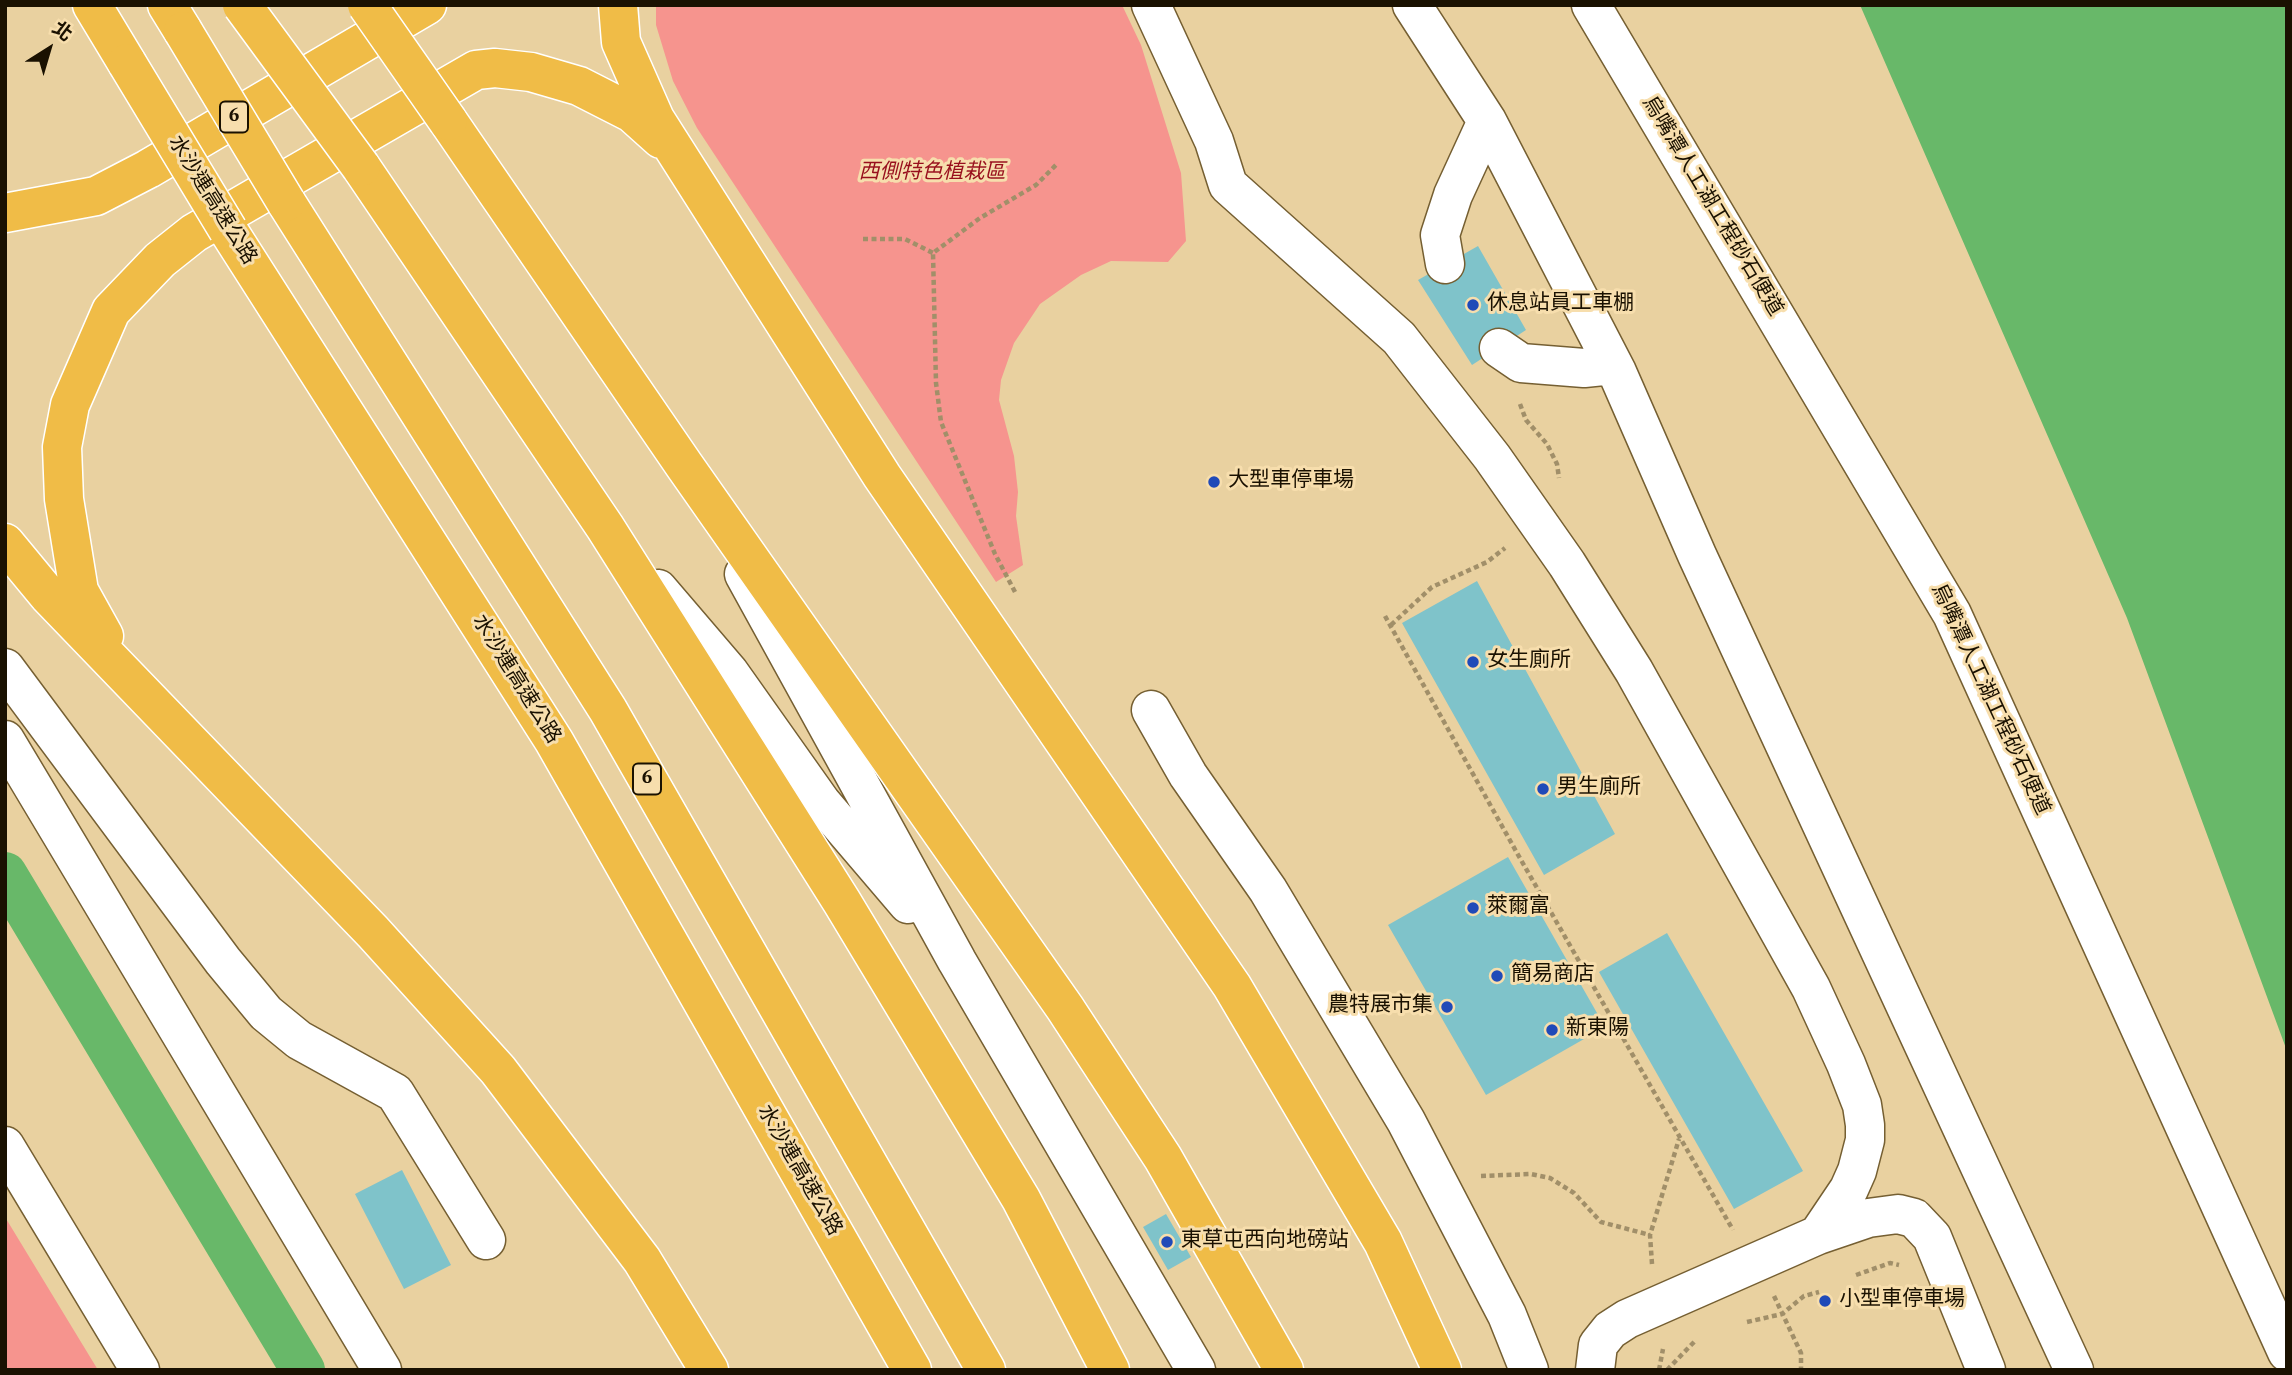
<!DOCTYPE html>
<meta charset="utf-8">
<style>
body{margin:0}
#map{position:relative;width:2292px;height:1375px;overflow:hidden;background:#e9d1a0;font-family:Spectral,"Noto Sans TC",serif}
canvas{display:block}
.frame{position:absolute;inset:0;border:7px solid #1a1101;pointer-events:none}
.north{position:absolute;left:14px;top:14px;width:70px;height:70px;-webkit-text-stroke:5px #f7dead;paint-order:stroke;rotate:37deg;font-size:19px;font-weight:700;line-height:28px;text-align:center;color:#1a1101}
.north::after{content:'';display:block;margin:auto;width:24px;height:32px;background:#1a1101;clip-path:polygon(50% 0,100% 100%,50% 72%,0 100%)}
</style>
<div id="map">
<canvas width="2292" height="1375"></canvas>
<div class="frame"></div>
<div class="north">北</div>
</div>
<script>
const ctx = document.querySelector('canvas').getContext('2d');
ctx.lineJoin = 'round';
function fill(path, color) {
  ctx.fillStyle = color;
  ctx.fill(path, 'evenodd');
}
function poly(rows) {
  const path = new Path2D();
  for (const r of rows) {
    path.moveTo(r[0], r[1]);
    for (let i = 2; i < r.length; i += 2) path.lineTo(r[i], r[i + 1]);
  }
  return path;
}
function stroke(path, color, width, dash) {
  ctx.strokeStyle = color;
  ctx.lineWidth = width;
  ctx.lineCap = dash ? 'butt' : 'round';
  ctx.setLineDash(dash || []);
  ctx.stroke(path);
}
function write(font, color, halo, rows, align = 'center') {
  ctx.font = font + ' Spectral,"Noto Sans TC",serif';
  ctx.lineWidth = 6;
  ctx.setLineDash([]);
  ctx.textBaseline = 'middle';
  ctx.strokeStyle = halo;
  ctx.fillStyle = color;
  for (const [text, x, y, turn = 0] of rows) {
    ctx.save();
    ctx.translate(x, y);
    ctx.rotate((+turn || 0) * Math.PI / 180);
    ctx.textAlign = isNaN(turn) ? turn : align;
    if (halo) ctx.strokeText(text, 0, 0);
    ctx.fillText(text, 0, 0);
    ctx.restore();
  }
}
fill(poly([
 [656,5,1122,5,1141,45,1181,173,1186,241,1168,262,1111,261,1081,275,1040,304,1014,343,1001,380,999,400,1014,456,1018,492,1016,516,1023,565,996,582,697,128,673,81,656,25],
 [5,1217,98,1370,5,1370]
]), '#f6948e');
fill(poly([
 [1860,5,2287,5,2287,1051,2127,618]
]), '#68b869');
stroke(poly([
 [5,874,303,1370]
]), '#68b869', 44);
fill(poly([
 [1478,246,1526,330,1472,365,1418,280],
 [1477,581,1615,834,1544,875,1402,623],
 [1508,857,1605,1027,1486,1095,1388,925],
 [1667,933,1803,1171,1734,1209,1599,972],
 [402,1170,451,1265,404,1289,355,1194],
 [1166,1214,1191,1257,1168,1270,1143,1227]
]), '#7fc3ca');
const minor = poly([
 [1151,5,1214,141,1228,185,1399,338,1492,457,1567,564,1634,671,1811,988,1846,1064,1862,1105,1865,1125,1865,1140,1857,1171,1849,1189,1818,1235],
 [1412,5,1487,121,1617,372,1697,555,2074,1370],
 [1591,5,1952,614,2287,1352],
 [1445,264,1440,235,1453,195,1487,121],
 [1499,348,1521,363,1584,368,1613,365],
 [744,574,957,961,1196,1370],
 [658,589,729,672,821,802,908,904],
 [5,668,223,961,266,1013,299,1040,395,1093,486,1240],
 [1151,710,1188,775,1268,890,1406,1121,1507,1315,1529,1370],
 [5,740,382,1370],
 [5,1146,140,1370],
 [1595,1370,1598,1345,1610,1330,1627,1319,1818,1235,1868,1218,1898,1214,1914,1218,1932,1237,1986,1370]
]);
const highway = poly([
 [92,5,127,63],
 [167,5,183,31],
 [618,5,621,42,655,119,882,476,1232,986,1383,1242,1442,1370],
 [448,121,684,465,1065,1008,1163,1158,1284,1370],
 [361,167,605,527,842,902,1021,1199,1110,1370],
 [286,202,608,710,986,1370],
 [5,213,96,196,148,169,427,5],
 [228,230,554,741,912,1370],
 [5,543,48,595,373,932,498,1070,642,1260,709,1370],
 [104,636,79,591,64,499,62,447,70,405,111,311,160,260,194,233,476,70,495,68,531,72,579,86,632,113,661,139]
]);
stroke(minor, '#755f32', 41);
stroke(highway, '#fff', 41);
stroke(poly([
 [863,239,905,239,933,253],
 [1520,404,1526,420,1547,444,1557,464,1559,478],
 [1015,592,995,554,941,422,936,383,933,253,980,218,1036,185,1058,163],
 [1385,616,1517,853,1733,1230],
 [1391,625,1432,587,1487,562,1505,548],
 [1481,1176,1531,1174,1550,1178,1574,1193,1601,1222,1650,1235],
 [1652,1264,1650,1235,1679,1139],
 [1856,1275,1890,1263,1899,1265],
 [1774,1296,1801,1353,1801,1370],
 [1747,1322,1782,1314,1804,1296,1819,1292],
 [1659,1370,1663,1349],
 [1667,1370,1695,1341]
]), '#a18f69', 4.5, [5, 3.5]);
stroke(minor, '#fff', 38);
stroke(highway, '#f0bc47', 38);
const highwayBridge = poly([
 [242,5,361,167],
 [367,5,448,121],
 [183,31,286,202],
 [127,63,228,230]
]);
stroke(highwayBridge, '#fff', 41, []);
stroke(highwayBridge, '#f0bc47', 38);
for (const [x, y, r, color] of [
 [1473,305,7,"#204ab8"],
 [1214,482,7,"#204ab8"],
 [1473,662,7,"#204ab8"],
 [1543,789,7,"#204ab8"],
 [1473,908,7,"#204ab8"],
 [1497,976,7,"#204ab8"],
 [1447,1007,7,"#204ab8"],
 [1552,1030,7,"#204ab8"],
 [1167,1242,7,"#204ab8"],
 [1825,1301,7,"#204ab8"]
]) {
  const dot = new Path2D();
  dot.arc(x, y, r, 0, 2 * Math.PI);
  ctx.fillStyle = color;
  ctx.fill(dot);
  stroke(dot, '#f7dead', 2.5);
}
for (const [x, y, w] of [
 [234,117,28],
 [647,779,28]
]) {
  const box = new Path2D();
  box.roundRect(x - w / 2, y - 15.5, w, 31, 5);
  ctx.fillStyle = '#f7dead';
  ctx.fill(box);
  stroke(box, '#1a1101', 2);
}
write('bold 19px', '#1a1101', null, [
 ["6",234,117],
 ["6",647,779]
]);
write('italic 21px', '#980f1d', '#f7dead', [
 ["西側特色植栽區",932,174]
]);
write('21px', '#1a1101', '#f7dead', [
 ["水沙連高速公路",211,201,58],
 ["烏嘴潭人工湖工程砂石便道",1711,207,59],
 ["水沙連高速公路",515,680,58],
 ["烏嘴潭人工湖工程砂石便道",1989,700,65],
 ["水沙連高速公路",798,1171,60]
]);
write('21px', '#1a1101', '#f7dead', [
 ["休息站員工車棚",1487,305],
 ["大型車停車場",1228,482],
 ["女生廁所",1487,662],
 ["男生廁所",1557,789],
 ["萊爾富",1487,908],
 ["簡易商店",1511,976],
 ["農特展市集",1433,1007,"right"],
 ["新東陽",1566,1030],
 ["東草屯西向地磅站",1181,1242],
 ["小型車停車場",1839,1301]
], 'left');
</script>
